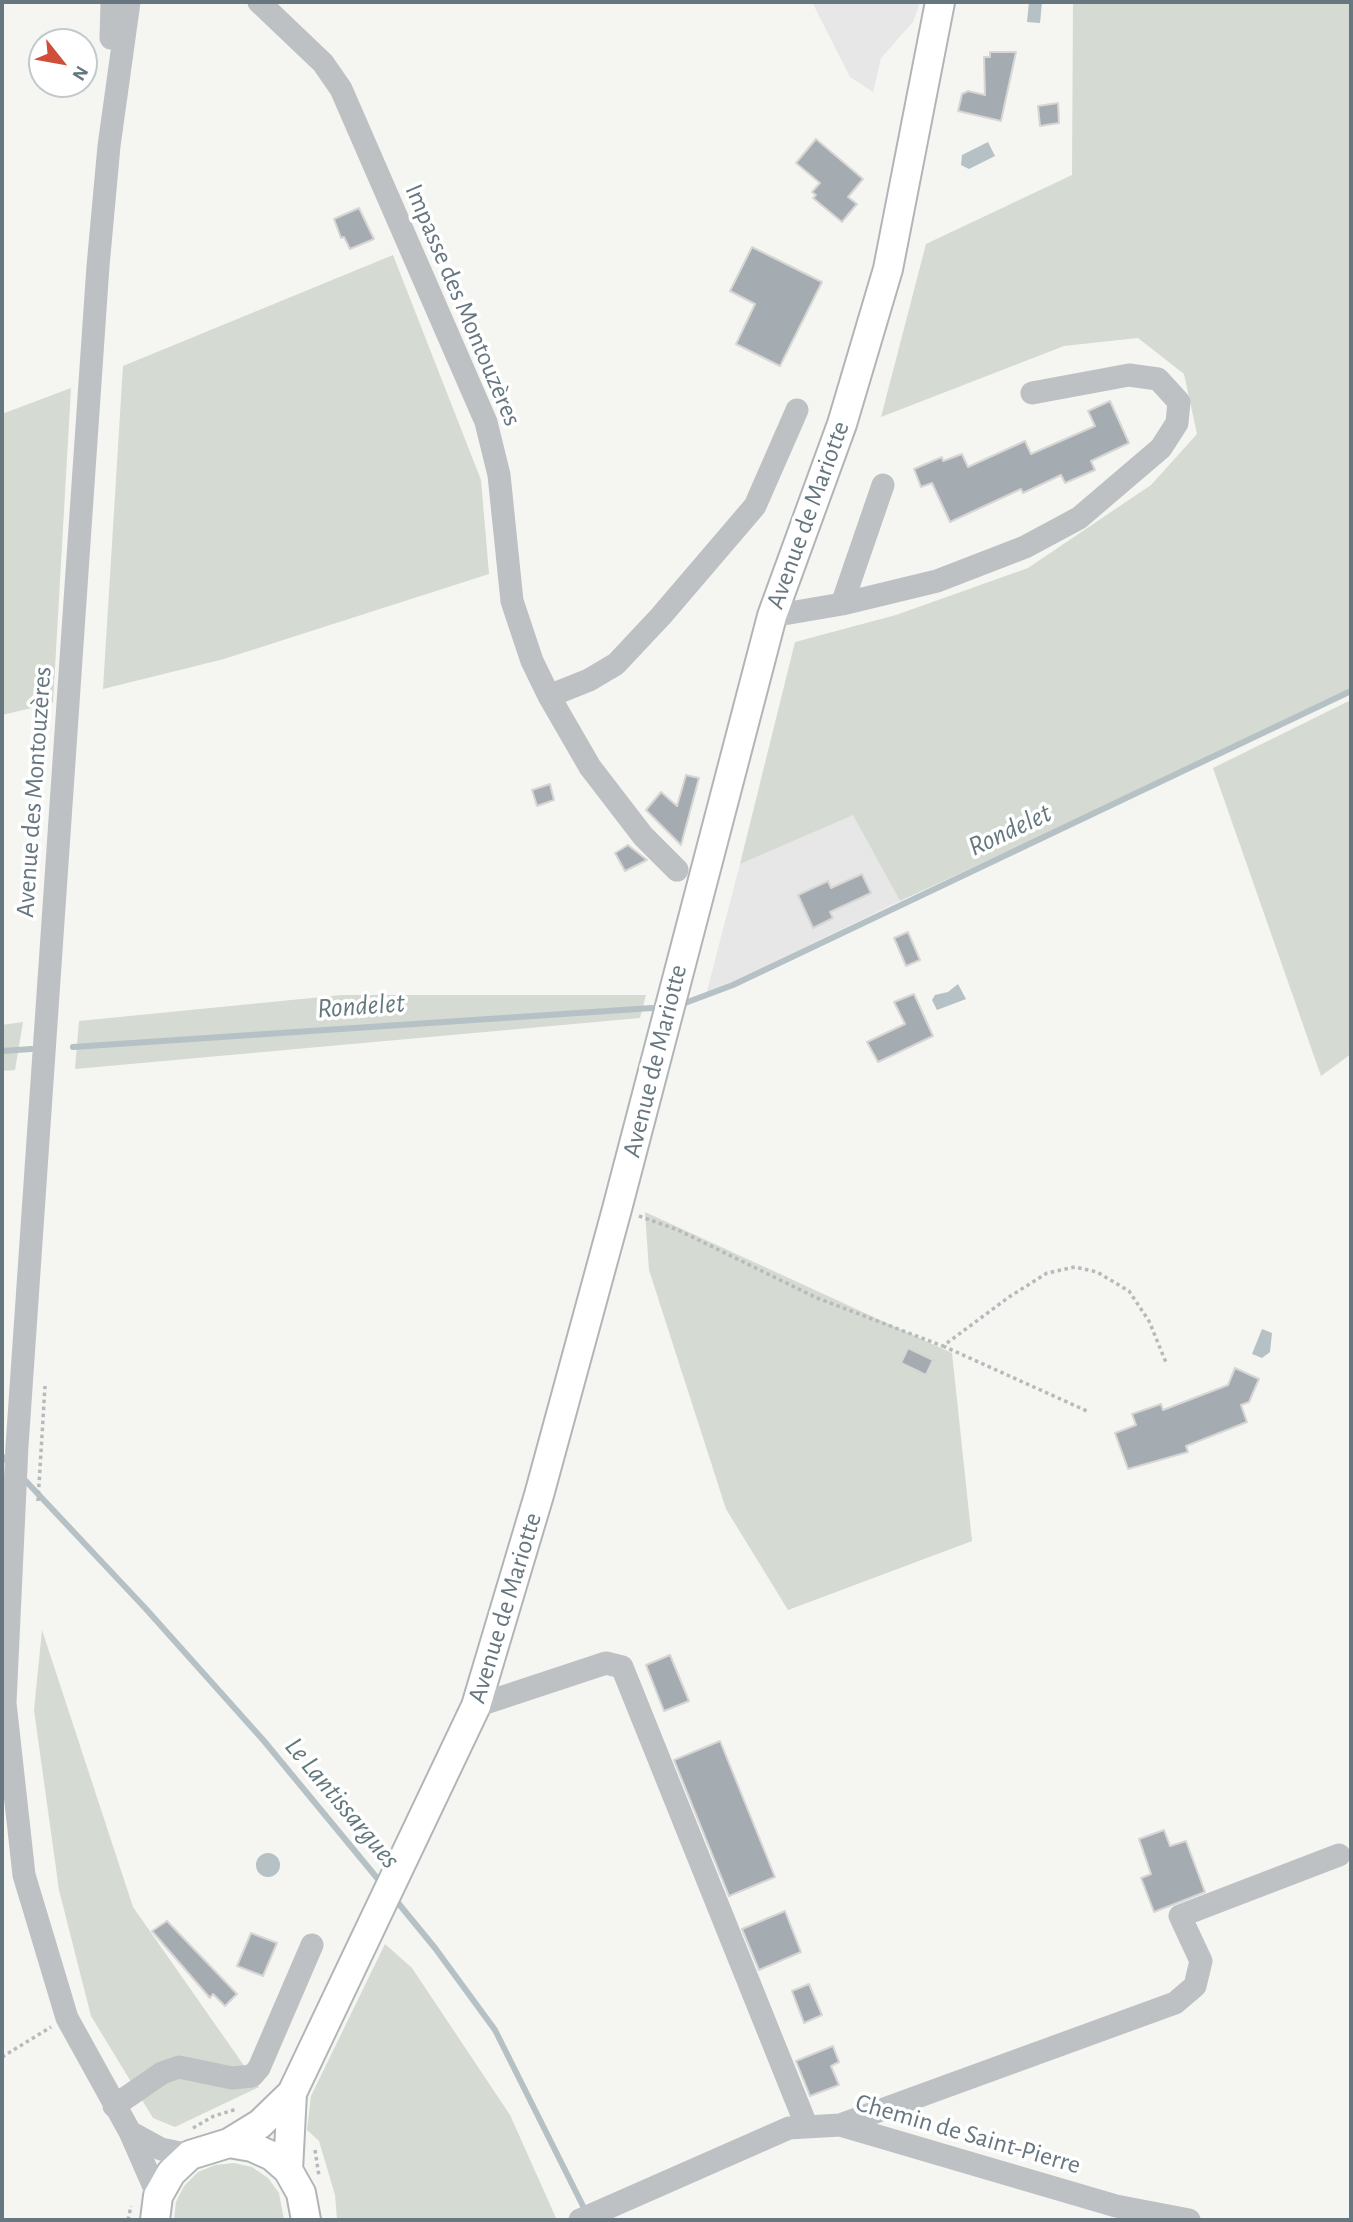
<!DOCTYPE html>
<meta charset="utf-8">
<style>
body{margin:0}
#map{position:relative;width:1353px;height:2222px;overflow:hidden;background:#f5f5f2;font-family:"Alegreya Sans",sans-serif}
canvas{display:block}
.frame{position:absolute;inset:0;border:4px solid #677780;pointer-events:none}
.north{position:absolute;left:28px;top:28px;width:70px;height:70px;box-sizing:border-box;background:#fff;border:2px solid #c2c9cc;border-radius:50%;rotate:121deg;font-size:19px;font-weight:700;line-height:28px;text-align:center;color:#677780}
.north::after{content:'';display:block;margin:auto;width:24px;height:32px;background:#d04d37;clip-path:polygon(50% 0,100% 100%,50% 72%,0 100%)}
</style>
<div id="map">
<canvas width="1353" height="2222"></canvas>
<div class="frame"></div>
<div class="north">N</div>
</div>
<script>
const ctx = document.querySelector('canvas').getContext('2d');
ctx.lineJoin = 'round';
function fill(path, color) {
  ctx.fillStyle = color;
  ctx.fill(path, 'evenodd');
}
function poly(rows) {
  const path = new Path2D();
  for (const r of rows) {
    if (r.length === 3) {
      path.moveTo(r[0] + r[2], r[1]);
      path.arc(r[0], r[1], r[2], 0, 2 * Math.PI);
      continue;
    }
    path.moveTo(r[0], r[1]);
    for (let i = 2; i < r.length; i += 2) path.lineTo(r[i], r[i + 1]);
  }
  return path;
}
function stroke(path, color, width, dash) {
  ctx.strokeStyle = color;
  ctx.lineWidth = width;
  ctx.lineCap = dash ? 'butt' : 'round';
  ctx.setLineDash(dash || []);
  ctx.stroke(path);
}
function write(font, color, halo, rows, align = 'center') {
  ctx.font = font + ' "Alegreya Sans",sans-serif';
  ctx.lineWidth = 7;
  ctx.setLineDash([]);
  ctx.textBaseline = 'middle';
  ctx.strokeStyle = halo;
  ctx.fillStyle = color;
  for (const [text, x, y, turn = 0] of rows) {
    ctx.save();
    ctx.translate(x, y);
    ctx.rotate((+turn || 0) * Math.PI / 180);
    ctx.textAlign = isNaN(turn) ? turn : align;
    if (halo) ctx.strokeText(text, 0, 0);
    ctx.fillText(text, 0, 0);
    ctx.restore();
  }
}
fill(poly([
 [812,2,920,2,913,22,881,58,873,92,850,77],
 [853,814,900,901,706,995,740,864]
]), '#e6e7e6');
fill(poly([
 [1073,2,1351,2,1351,688,1210,758,900,901,853,815,740,864,795,642,896,615,1028,568,1151,485,1197,434,1184,374,1138,338,1064,346,881,417,926,244,1072,175],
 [393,255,481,480,489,574,224,659,103,689,123,366],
 [71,388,53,703,2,715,2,414],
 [1351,700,1351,1054,1321,1076,1213,768],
 [342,995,646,995,640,1018,75,1069,79,1021],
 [23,1022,15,1070,2,1071,2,1025],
 [645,1212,952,1353,972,1541,788,1610,726,1509,649,1270],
 [42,1630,133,1907,259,2087,175,2127,153,2118,91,2016,59,1890,34,1710],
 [385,1944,412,1968,510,2115,556,2218,337,2220,335,2195,319,2141,307,2130,311,2096],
 [234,2163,252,2167,268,2178,279,2193,284,2220,174,2220,176,2202,184,2186,198,2172,215,2165]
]), '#d5dad2');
fill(poly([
 [1029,2,1042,2,1040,23,1027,22],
 [988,142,995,156,969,169,961,165,962,155],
 [958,984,966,999,937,1010,932,1000,935,995,948,992],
 [1262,1329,1272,1333,1270,1352,1262,1358,1252,1354],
 [268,1865,12]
]), '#b5c1c4');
stroke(poly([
 [685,1003,733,985,1351,691],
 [73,1047,652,1008],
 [2,1051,31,1049],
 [2,1456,11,1465],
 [23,1478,146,1609,264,1741,382,1884],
 [394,1898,435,1948,495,2030,586,2212]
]), '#b5c1c4', 6);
const building = poly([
 [990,52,1016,52,1001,121,958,111,962,94,968,91,985,95,984,57,990,57,990,52],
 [1058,103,1059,123,1040,126,1038,106,1058,103],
 [816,139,863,179,848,197,857,204,842,222,813,198,816,195,812,192,820,183,796,163,816,139],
 [359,208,374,239,350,249,344,237,341,238,334,219,359,208],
 [752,247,822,282,780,366,736,344,755,304,730,291,752,247],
 [1110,401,1129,443,1091,461,1095,470,1065,483,1061,475,1023,493,1021,489,950,522,932,483,921,487,914,469,942,457,943,461,962,454,968,467,1025,441,1031,454,1095,426,1088,411,1110,401],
 [686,775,699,778,681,845,646,810,661,792,677,806,686,775],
 [550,784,554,800,537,806,532,790,550,784],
 [628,845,647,860,625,871,615,853,628,845],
 [862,874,871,893,830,912,833,918,813,928,798,895,828,881,831,888,862,874],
 [908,932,920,960,906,966,894,938,908,932],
 [914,994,933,1036,878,1062,867,1042,905,1024,894,1002,914,994],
 [908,1348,933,1360,926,1375,901,1363,908,1348],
 [1235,1368,1259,1379,1249,1402,1241,1405,1247,1422,1186,1446,1188,1452,1128,1469,1115,1433,1136,1425,1132,1414,1161,1404,1163,1410,1228,1385,1235,1368],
 [670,1655,689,1701,664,1711,646,1665,670,1655],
 [720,1741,775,1877,729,1896,674,1760,720,1741],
 [1164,1830,1170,1846,1186,1841,1205,1892,1154,1912,1141,1878,1151,1874,1139,1839,1164,1830],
 [785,1911,801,1952,759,1970,742,1929,785,1911],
 [167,1921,237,1994,225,2006,213,1994,210,1998,152,1931,167,1921],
 [251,1933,277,1943,263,1976,237,1966,251,1933],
 [809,1984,822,2015,804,2023,792,1991,809,1984],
 [833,2046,839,2062,831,2066,839,2085,810,2096,796,2061,833,2046]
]);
fill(building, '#a5acb1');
stroke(building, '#d7d6d5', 2);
const major = poly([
 [229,2143,260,2124,292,2093,476,1706,539,1495,617,1209,772,616,842,424,888,269,940,2],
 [288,2170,292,2093],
 [155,2220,158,2196,171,2173,190,2155,229,2143,252,2147,272,2156,288,2170,301,2193,306,2220]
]);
stroke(major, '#b0b5b8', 32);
stroke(poly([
 [639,1216,678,1230,817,1298,943,1346,1009,1297,1047,1273,1075,1267,1097,1272,1129,1291,1149,1321,1167,1365],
 [943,1346,1087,1411],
 [38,1501,45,1386],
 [2,2057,51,2027],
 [193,2128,214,2116,237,2109],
 [315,2150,319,2176],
 [128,2220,131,2206]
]), '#b7babc', 3.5, [3.5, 3.5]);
stroke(poly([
 [129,2,109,146,98,266,17,1446,5,1703,24,1875,67,2018,130,2132,158,2196],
 [259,2,323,63,341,89,486,422,499,475,512,601,532,661,549,696,590,767,643,836,677,870],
 [111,38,112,2],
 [842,604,883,485],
 [772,616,842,604,937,581,1025,547,1079,518,1161,448,1177,423,1179,402,1158,379,1129,375,1032,393],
 [549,696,589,680,616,664,661,616,755,506,797,410],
 [476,1706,606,1663,622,1667,807,2127],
 [114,2106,162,2073,179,2067,232,2078,252,2076,259,2068,312,1945],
 [840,2125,1175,2003,1195,1986,1201,1961,1180,1916,1339,1855],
 [130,2132,161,2149,190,2155],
 [580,2220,789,2128,840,2125,1116,2206,1189,2220]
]), '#bdc1c4', 23);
stroke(major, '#fff', 28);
write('26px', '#677780', '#fff', [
 ["Impasse des Montouzères",463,305,67],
 ["Avenue de Mariotte",808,515,-70],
 ["Avenue des Montouzères",34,792,-86],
 ["Avenue de Mariotte",655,1061,-76],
 ["Avenue de Mariotte",505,1608,-73],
 ["Chemin de Saint-Pierre",968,2134,16]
]);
write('italic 28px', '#63787d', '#fff', [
 ["Rondelet",1010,830,-25],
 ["Rondelet",361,1006,-4],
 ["Le Lantissargues",342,1803,50]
]);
</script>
